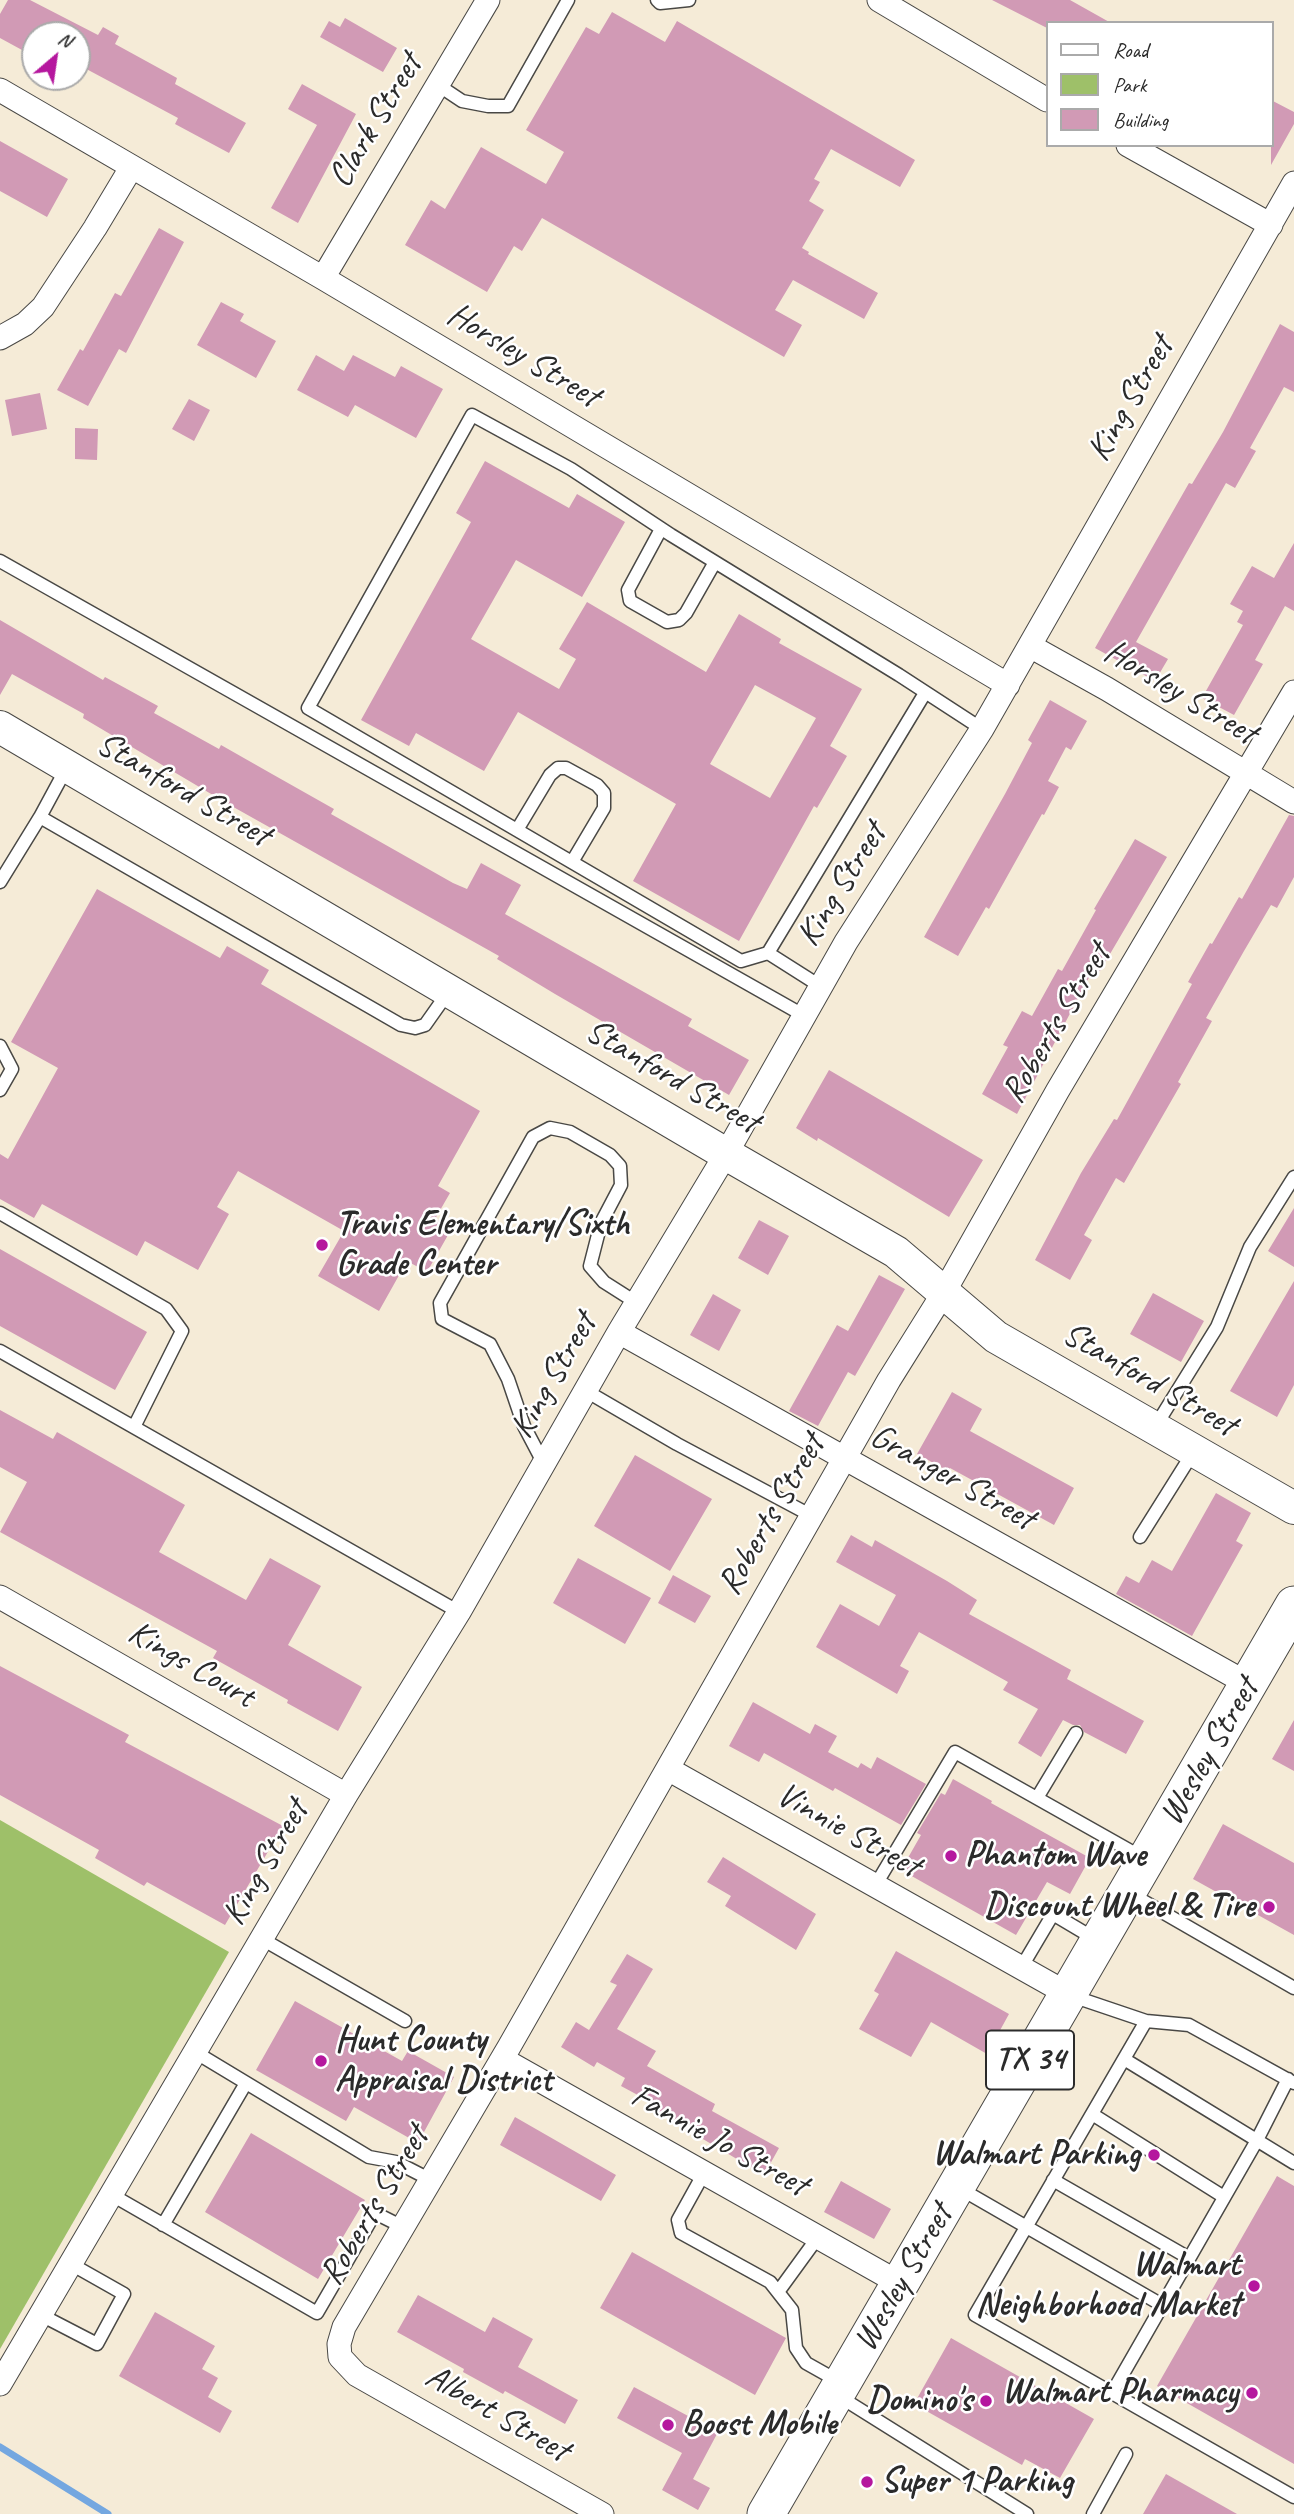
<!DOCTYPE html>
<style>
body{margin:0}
#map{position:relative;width:1294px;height:2514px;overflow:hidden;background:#f5ebd7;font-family:Caveat,sans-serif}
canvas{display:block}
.legend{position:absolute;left:1046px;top:21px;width:228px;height:126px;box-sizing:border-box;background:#fff;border:2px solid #aaa;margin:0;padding:9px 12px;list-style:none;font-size:21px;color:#2b2b2b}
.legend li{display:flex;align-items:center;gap:14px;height:35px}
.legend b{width:35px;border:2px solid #aaa}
.north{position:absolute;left:21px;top:21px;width:70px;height:70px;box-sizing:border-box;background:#fff;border:2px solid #aaa;border-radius:50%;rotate:29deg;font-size:19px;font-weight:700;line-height:28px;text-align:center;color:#2b2b2b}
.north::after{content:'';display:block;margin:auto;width:24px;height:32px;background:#b5179e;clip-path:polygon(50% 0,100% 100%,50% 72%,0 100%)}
</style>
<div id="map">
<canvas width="1294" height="2514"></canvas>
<ul class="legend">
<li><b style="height:9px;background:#fff"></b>Road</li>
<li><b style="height:19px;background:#9ec069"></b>Park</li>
<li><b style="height:19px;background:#d19ab5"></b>Building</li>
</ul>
<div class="north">N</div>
</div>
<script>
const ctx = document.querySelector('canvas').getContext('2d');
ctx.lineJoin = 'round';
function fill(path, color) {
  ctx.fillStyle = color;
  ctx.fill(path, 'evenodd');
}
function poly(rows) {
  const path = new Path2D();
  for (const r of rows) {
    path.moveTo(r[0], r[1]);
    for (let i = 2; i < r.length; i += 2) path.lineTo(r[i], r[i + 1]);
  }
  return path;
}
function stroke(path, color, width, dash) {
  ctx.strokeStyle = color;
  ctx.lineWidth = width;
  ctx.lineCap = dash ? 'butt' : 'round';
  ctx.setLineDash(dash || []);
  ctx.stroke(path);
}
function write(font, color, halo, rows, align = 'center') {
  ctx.font = font + ' Caveat,sans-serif';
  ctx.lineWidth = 5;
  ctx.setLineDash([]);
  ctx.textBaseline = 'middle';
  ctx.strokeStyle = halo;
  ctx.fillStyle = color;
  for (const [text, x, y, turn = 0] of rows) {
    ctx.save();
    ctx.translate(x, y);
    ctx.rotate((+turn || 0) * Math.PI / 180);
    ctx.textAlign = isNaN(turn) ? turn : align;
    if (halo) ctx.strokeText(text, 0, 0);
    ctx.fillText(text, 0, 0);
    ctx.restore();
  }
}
fill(poly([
 [0,1820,229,1952,0,2349]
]), '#9ec069');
stroke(poly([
 [0,2447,108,2514]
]), '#74a7e0', 7);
fill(poly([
 [8,0,30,0,98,35,103,27,119,36,115,44,177,78,175,84,246,123,229,153,175,124,178,118,77,64,77,35,30,35,22,50,0,38,0,14],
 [992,0,1070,0,1111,23,1047,23,1047,28],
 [612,12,665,42,677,21,915,160,900,187,831,149,814,179,820,182,809,201,824,210,802,248,809,252,808,254,878,293,864,319,793,280,775,310,802,325,784,357,542,218,522,251,514,246,487,292,405,245,431,200,445,209,481,147,546,184,564,152,526,130,586,27,599,34],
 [345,18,397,48,383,72,320,37,329,21,340,27],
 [302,84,356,114,298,223,271,208,317,125,288,109],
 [1271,100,1294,112,1294,124,1271,165],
 [0,141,68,179,47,217,0,191],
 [159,228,184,242,126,353,119,349,88,406,57,390,80,349,83,351,115,293,121,296],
 [221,302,244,314,240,321,276,341,256,378,197,345],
 [1280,324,1294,332,1294,392,1284,387,1250,448,1256,451,1235,488,1226,483,1136,642,1168,659,1155,681,1095,648,1189,483,1192,484,1223,432],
 [316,355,344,371,353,355,395,377,401,366,443,389,416,438,355,405,348,417,297,390],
 [40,393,47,429,12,436,5,400],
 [189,399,210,410,194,441,172,429],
 [75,428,98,429,97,460,75,459],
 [485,461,569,508,577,494,625,522,582,597,516,560,471,639,559,689,576,659,559,649,587,602,706,672,739,614,781,639,779,643,862,689,830,746,847,756,817,808,814,806,739,941,633,881,676,804,518,712,484,771,416,733,409,746,361,720,471,522,456,513],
 [755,685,816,718,770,798,710,764],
 [1294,543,1294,611,1285,606,1255,660,1263,664,1234,715,1202,698,1243,625,1237,622,1243,611,1230,604,1252,566,1274,578],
 [0,620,103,680,105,677,158,706,154,713,219,749,221,745,272,774,334,809,331,814,453,883,467,889,481,863,521,885,505,914,692,1019,688,1026,749,1060,729,1095,555,994,497,959,499,956,228,804,83,718,84,714,12,674,0,695],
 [1050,700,1087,721,1071,750,1066,747,1048,781,1059,787,1044,815,1042,814,989,909,986,907,958,956,924,937,1005,794,1032,743,1028,740],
 [1289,815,1294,816,1294,877,1277,908,1271,905,1244,951,1206,1018,1212,1021,1178,1082,1181,1084,1124,1183,1116,1178,1084,1235,1092,1240,1070,1280,1035,1260,1081,1173,1114,1119,1117,1120,1192,984,1188,982,1210,943,1212,944,1239,897,1242,899],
 [1135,839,1167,857,1100,971,1094,968,1017,1114,982,1094,1008,1047,1003,1045,1022,1011,1032,1016,1058,969,1062,971,1096,910,1094,909],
 [97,889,220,958,227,946,269,970,261,984,480,1111,438,1186,450,1193,435,1219,452,1228,427,1272,407,1261,379,1311,318,1276,344,1231,238,1171,217,1207,229,1214,198,1270,145,1241,137,1256,42,1204,34,1218,0,1199,0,1154,8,1159,58,1068,11,1042],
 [829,1070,983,1160,949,1217,818,1138,817,1141,796,1128],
 [1294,1208,1294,1267,1268,1251],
 [759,1220,789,1236,768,1275,738,1258],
 [0,1249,147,1332,115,1390,0,1326],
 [879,1275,905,1289,855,1376,848,1372,818,1426,789,1411,837,1325,848,1331],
 [1294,1281,1294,1385,1277,1417,1230,1391],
 [1153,1293,1204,1321,1181,1362,1130,1334],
 [713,1294,741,1310,719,1351,690,1335],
 [952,1392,982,1409,970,1431,1074,1488,1054,1525,950,1468,948,1471,917,1454],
 [0,1410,53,1439,57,1432,185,1505,159,1552,246,1600,270,1558,321,1586,288,1645,362,1687,338,1731,287,1703,288,1700,213,1658,217,1651,0,1532,27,1482,0,1467],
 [635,1455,712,1499,670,1571,594,1526],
 [1216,1493,1251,1513,1236,1541,1243,1545,1192,1636,1116,1594,1126,1576,1139,1583,1152,1560,1172,1571],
 [851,1535,872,1547,875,1540,947,1581,977,1600,969,1614,1071,1670,1067,1679,1144,1721,1126,1754,1084,1732,1080,1725,1073,1725,1063,1720,1041,1757,1018,1743,1038,1709,1003,1690,1008,1682,919,1632,900,1666,909,1671,897,1694,816,1647,840,1604,879,1626,896,1595,836,1562],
 [578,1558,651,1598,625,1644,553,1603],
 [673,1575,711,1596,695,1623,658,1603],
 [0,1666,129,1735,125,1742,283,1826,225,1925,147,1882,144,1886,95,1858,99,1850,0,1795],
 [753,1702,810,1734,815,1724,837,1736,828,1752,858,1768,861,1763,871,1769,877,1757,926,1784,901,1825,835,1788,833,1791,764,1753,759,1762,729,1746],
 [1294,1720,1294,1771,1272,1759],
 [953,1779,992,1801,991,1803,1090,1858,1070,1894,1047,1882,1016,1935,901,1870,921,1835,917,1833,941,1793,945,1795],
 [1223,1824,1294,1863,1294,1935,1193,1879],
 [723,1857,816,1914,796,1950,725,1906,731,1896,707,1882],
 [896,1951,1009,2014,987,2054,931,2022,911,2057,859,2029,879,1994,874,1991],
 [627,1954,653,1969,617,2029,656,2051,647,2066,715,2104,712,2111,779,2148,764,2175,657,2112,660,2107,621,2086,625,2078,597,2062,594,2067,561,2047,576,2022,589,2030,617,1985,610,1982],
 [295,2001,402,2061,408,2051,454,2077,418,2143,354,2107,346,2121,256,2070],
 [515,2117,616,2175,601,2201,500,2145],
 [251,2133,365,2200,318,2279,205,2212],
 [1277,2176,1294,2186,1294,2464,1157,2386],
 [841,2181,891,2209,874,2239,824,2212],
 [632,2252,786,2338,755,2395,600,2308],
 [418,2295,485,2332,493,2317,533,2339,518,2367,578,2400,565,2424,505,2391,503,2394,463,2372,464,2369,397,2332],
 [155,2312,215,2346,202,2369,218,2378,208,2397,232,2411,220,2433,119,2376],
 [951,2338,1094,2419,1060,2478,1025,2459,1022,2465,914,2404],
 [634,2387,718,2432,693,2479,710,2488,698,2510,662,2490,682,2453,617,2418],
 [1166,2474,1237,2514,1143,2514]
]), '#d19ab5');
const lane = poly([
 [657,0,660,3,689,0],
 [438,85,462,101,488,106,508,106,568,0],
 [661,529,628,590,630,601,667,622,679,620,686,613,715,562],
 [0,561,803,1015],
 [925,693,768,953,741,961,308,708,472,415,571,469,671,535,899,675,982,729],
 [67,767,40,817,401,1025,415,1028,425,1025,449,991],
 [517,830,550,775,558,768,566,768,597,785,604,793,604,808,572,862],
 [0,882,40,817],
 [768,953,820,986],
 [0,1046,12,1069,0,1090],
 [0,1213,166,1309,182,1331,134,1427],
 [0,1351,459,1612],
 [586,1391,677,1444,812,1516],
 [1155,1427,1217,1327,1250,1247,1294,1177],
 [544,1464,524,1426,508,1379,490,1344,442,1319,440,1303,533,1137,550,1128,570,1132,610,1155,620,1166,621,1185,601,1223,590,1266,604,1282,637,1303],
 [1140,1537,1194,1451],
 [1037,1798,1076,1733],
 [875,1886,955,1752,1143,1858],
 [1131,1894,1294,1988],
 [262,1939,405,2021],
 [1021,1968,1053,1914,1095,1939],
 [1072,1996,1146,2021,1189,2025,1294,2083],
 [195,2052,369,2157,396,2162,431,2180],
 [1124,2059,1294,2163],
 [1288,2079,1256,2142,1112,2393,1294,2497],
 [1092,2114,1224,2197],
 [704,2173,678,2220,681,2233,770,2282,792,2310,796,2348,806,2363,838,2381],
 [1053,2180,1189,2258],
 [959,2188,1162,2305],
 [112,2195,317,2313,375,2213,403,2227],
 [163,2225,246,2083],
 [778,2292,818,2237],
 [41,2315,97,2344,124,2294,71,2264],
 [1112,2393,975,2315,1146,2021],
 [837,2395,1027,2514],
 [1093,2514,1126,2454]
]);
const street = poly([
 [879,0,1047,100],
 [0,90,323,278,1008,685],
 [1128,145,1271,225],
 [323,278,488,0],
 [0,338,25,324,43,307,95,228,131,168],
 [1030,646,1107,689,1294,802],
 [619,1332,1250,1685],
 [0,1597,346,1795],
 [668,1769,1068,1994],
 [502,2059,901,2284],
 [0,2384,346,1795,459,1612,619,1332,726,1154,846,942,982,729,1294,183],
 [602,2514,357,2375,340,2357,339,2344,344,2327,509,2047,889,1380,944,1292,1058,1090,1294,692]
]);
const secondary = poly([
 [0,727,726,1154,896,1252,996,1337,1294,1508]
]);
const primary = poly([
 [766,2514,1294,1605]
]);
stroke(lane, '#494845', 15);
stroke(street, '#494845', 25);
stroke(secondary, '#494845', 34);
stroke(primary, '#494845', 39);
stroke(lane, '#fff', 12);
stroke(street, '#fff', 23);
stroke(secondary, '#fff', 32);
stroke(primary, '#fff', 37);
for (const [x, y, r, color] of [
 [322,1245,7,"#b5179e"],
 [951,1856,7,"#b5179e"],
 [1269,1907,7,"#b5179e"],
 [321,2061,7,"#b5179e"],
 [1154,2155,7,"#b5179e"],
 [1254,2286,7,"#b5179e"],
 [1252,2393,7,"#b5179e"],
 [986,2401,7,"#b5179e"],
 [668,2425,7,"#b5179e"],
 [867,2482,7,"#b5179e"]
]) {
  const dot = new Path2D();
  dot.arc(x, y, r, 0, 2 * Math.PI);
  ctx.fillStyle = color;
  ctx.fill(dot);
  stroke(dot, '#fff', 2.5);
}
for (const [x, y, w] of [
 [1030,2060,88]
]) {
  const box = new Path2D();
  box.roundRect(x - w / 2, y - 29.5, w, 59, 5);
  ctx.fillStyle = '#fff';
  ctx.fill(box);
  stroke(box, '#2b2b2b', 2);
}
write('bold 33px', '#2b2b2b', null, [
 ["TX 34",1030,2060]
]);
write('35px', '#2b2b2b', '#fff', [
 ["Clark Street",376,121,-59],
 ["Horsley Street",523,356,31],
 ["King Street",1131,399,-60],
 ["Horsley Street",1180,693,31],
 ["Stanford Street",183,790,30],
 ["King Street",842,885,-58],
 ["Roberts Street",1057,1024,-59],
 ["Stanford Street",672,1077,30],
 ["King Street",554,1376,-60],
 ["Stanford Street",1149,1380,30],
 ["Granger Street",952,1478,29],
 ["Roberts Street",772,1515,-60],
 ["Kings Court",191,1665,30],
 ["Wesley Street",1210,1752,-60],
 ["Vinnie Street",848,1831,29],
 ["King Street",266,1863,-60],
 ["Fannie Jo Street",719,2141,29],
 ["Roberts Street",375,2206,-59],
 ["Wesley Street",904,2278,-60],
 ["Albert Street",497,2414,30]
]);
write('bold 35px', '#2b2b2b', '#fff', [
 ["Travis Elementary/Sixth",336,1225],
 ["Grade Center",336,1265],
 ["Phantom Wave",965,1856],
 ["Discount Wheel & Tire",1255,1907,"right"],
 ["Hunt County",335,2041],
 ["Appraisal District",335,2081],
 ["Walmart Parking",1140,2155,"right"],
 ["Walmart",1240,2266,"right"],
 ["Neighborhood Market",1240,2306,"right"],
 ["Walmart Pharmacy",1238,2393,"right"],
 ["Domino's",972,2401,"right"],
 ["Boost Mobile",682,2425],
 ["Super 1 Parking",881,2482]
], 'left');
</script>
